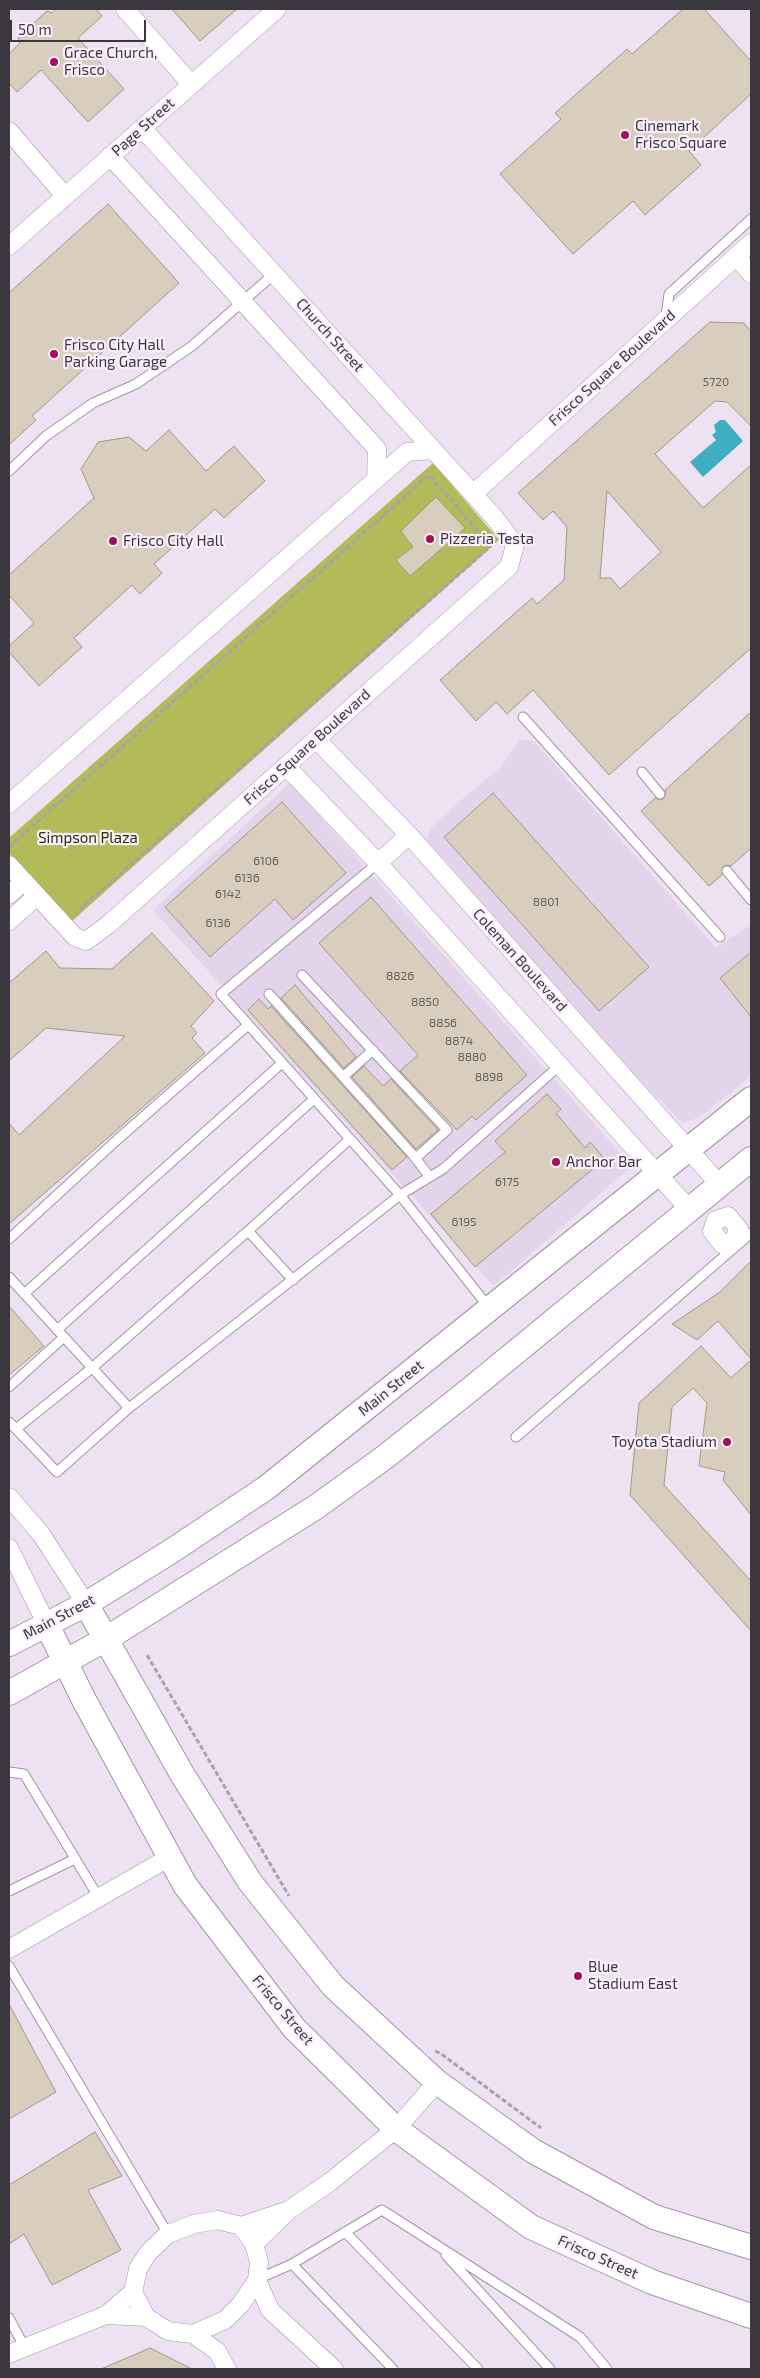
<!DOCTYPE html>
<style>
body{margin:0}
#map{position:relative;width:760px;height:2378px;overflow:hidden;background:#ede1f2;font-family:"Exo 2",sans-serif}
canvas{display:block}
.frame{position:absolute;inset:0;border:10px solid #3c373e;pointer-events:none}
.scale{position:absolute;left:10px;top:20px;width:136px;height:22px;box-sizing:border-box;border:2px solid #3c373e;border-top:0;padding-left:6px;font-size:15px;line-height:18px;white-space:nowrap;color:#3c373e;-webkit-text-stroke:4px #f9effd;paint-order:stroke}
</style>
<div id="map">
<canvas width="760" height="2378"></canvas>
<div class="frame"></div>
<div class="scale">50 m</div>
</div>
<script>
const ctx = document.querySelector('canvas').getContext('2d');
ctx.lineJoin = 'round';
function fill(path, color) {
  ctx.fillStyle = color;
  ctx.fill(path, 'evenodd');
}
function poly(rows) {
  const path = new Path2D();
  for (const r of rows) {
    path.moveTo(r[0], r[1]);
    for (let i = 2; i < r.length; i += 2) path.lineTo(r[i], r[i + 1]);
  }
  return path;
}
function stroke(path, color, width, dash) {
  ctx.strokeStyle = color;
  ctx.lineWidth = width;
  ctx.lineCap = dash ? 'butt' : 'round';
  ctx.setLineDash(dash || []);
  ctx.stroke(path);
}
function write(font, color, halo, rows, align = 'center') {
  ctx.font = font + ' "Exo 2",sans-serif';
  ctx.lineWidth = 4.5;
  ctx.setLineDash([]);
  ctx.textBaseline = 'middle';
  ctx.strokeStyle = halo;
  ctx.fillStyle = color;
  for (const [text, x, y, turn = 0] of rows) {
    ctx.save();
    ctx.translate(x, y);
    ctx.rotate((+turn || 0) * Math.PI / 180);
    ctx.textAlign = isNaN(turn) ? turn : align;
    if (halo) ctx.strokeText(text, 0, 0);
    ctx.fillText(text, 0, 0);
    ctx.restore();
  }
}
fill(poly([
 [520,740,534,741,716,948,751,925,751,1076,700,1117,683,1123,629,1069,427,840,430,829,455,805,501,767],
 [290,783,632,1166,494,1286,153,910]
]), '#e4d4eb');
fill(poly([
 [433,463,499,540,71,922,9,853,9,838]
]), '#b2bb58');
fill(poly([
 [720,420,725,420,743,441,703,477,690,462,716,440,712,435,716,432,714,425]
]), '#3faec3');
const building = poly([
 [56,9,96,9,102,16,78,38,124,89,88,122,41,70,17,92,9,83,9,54,20,43,18,37,47,11,52,13,56,9],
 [172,9,237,9,200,41,172,9],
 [683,9,704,9,751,61,751,94,689,151,701,165,645,215,633,201,573,254,500,174,561,119,555,113,627,49,632,54,683,9],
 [108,204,179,283,32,416,36,420,9,445,9,293,108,204],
 [710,322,744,323,751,332,751,426,727,402,715,401,655,454,703,508,751,465,751,648,609,775,533,690,507,714,496,702,476,721,440,680,532,598,537,604,564,580,567,527,553,511,543,520,518,493,710,322],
 [607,491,661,552,620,589,611,578,600,578,607,491],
 [169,430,206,471,234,446,265,481,224,518,215,509,154,564,162,573,140,594,132,585,74,638,82,647,39,686,9,652,9,646,34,623,9,595,9,575,94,498,81,469,98,442,129,437,146,451,169,430],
 [436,497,465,528,410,576,396,560,413,547,401,531,436,497],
 [751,712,751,848,731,866,726,865,723,867,722,875,709,886,641,811,655,798,661,800,664,798,666,793,665,790,751,712],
 [493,793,649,967,599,1011,444,837,493,793],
 [282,802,346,873,293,920,275,899,210,957,165,907,282,802],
 [371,897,527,1075,476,1120,472,1116,457,1130,400,1071,418,1055,319,943,371,897],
 [152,933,214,1001,191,1026,197,1033,192,1038,205,1053,9,1224,9,1123,19,1135,125,1036,46,1028,9,1061,9,983,46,951,60,968,112,969,152,933],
 [751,952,751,1017,720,978,751,952],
 [295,985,356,1057,344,1068,281,998,295,985],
 [259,999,268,1009,271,1006,407,1157,392,1170,248,1010,259,999],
 [364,1066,383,1086,391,1079,438,1130,416,1149,352,1077,364,1066],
 [547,1094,561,1109,556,1113,585,1148,590,1142,605,1159,475,1267,431,1214,505,1152,495,1141,547,1094],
 [751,1261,751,1359,718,1321,697,1340,672,1324,720,1292,751,1261],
 [9,1306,44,1346,9,1375,9,1306],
 [701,1346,731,1378,751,1360,751,1515,723,1480,725,1472,699,1466,707,1403,693,1388,672,1407,664,1485,751,1581,751,1631,630,1495,639,1403,701,1346],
 [9,2004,56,2092,9,2119,9,2004],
 [95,2132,122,2176,88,2190,121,2250,52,2285,24,2234,9,2244,9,2185,95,2132],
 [150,2348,192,2369,101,2369,150,2348]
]);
fill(building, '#d9cebd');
stroke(building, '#a29887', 1);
const lane = poly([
 [666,317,669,294,751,219],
 [9,471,46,436,93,403,136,384,192,346,274,274],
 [523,717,720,937],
 [642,772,660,794],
 [378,863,221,994,400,1195,490,1309],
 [727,871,751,900],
 [302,975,447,1130,416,1158],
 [269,994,413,1155,430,1177],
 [343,1077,373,1050],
 [9,1239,118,1139,248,1025],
 [9,1277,129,1408,400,1195,443,1169,559,1066],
 [293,1280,248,1231,350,1139],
 [24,1294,282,1063],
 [57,1330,314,1099],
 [9,1387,64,1337],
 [129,1408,57,1472,16,1429,92,1368,248,1231],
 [9,1422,16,1429],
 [516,1437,751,1233],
 [9,1772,24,1774,99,1898],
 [9,1891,75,1859],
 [9,1966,168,2234],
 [345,2232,478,2369],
 [446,2255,550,2369],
 [292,2264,393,2369],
 [258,2279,292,2264,382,2210,580,2337,607,2369],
 [9,2318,25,2348]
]);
const street = poly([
 [125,9,191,84],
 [9,131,65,196],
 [110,156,377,449,376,479],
 [9,246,277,9],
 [736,256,751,274],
 [473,494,751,243],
 [316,739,409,835,720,1185],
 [286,766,378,863,689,1209],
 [9,804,407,452,433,450],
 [378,863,409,835],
 [9,865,75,937,86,941,109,924,509,567,515,545,494,517,142,128],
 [9,895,24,881],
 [9,921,37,896],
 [728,1216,739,1229,733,1241,722,1244,712,1231,716,1220,728,1216],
 [9,1497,41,1534,86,1604],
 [9,1548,47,1625],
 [9,1949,170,1857],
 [218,2220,241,2226,254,2244,259,2262,257,2280,241,2304,225,2320,193,2334,168,2331,146,2317,133,2292,138,2269,148,2253,168,2234,194,2224,218,2220],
 [241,2226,286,2211],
 [254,2244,289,2210,330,2182,396,2129,437,2082],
 [257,2280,270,2310,334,2369],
 [106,2315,146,2317],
 [193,2334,217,2351,227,2369],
 [9,2354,106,2315,133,2292]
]);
const secondary = poly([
 [86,1604,182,1774,250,1882,333,1986,437,2082,533,2151,654,2217,751,2247],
 [47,1625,84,1700,185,1885,294,2028,396,2129,531,2227,652,2282,751,2316],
 [9,1644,86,1604,170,1552,266,1488,751,1099],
 [9,1693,106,1639,316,1507,385,1457,472,1388,751,1159]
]);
stroke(lane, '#a095a5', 11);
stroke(street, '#a095a5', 19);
stroke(secondary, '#a095a5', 26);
stroke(poly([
 [9,847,429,475,491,546,76,913],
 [147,1655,289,1896],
 [435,2051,440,2053,541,2128]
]), '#a9a0ad', 3, [5, 2.5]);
stroke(lane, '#fff', 9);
stroke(street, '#fff', 18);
stroke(secondary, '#fff', 24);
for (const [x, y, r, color] of [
 [54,62,5,"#9f115b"],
 [625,135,5,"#9f115b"],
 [54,354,5,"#9f115b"],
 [430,539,5,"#9f115b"],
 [113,541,5,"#9f115b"],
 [556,1162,5,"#9f115b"],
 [727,1442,5,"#9f115b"],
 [578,1976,5,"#9f115b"]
]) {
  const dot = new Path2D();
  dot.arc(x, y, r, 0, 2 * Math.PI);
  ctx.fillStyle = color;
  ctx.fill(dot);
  stroke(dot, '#f9effd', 2);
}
write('12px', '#635d5e', null, [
 ["5720",716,382],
 ["6106",266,861],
 ["6136",247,878],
 ["6142",228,894],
 ["8801",546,902],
 ["6136",218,923],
 ["8826",400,976],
 ["8850",425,1002],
 ["8856",443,1023],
 ["8874",459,1041],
 ["8880",472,1057],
 ["8898",489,1077],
 ["6175",507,1182],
 ["6195",464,1222]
]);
write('15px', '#3c373e', '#f9effd', [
 ["Grace Church,",64,53],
 ["Frisco",64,70],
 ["Cinemark",635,126],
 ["Frisco Square",635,143],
 ["Frisco City Hall",64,345],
 ["Parking Garage",64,362],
 ["Pizzeria Testa",440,539],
 ["Frisco City Hall",123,541],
 ["Anchor Bar",566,1162],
 ["Toyota Stadium",717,1442,"right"],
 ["Blue",588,1967],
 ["Stadium East",588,1984]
], 'left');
write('15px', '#3c373e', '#f9effd', [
 ["Page Street",143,127,-42],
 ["Church Street",330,335,48],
 ["Frisco Square Boulevard",612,368,-42],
 ["Frisco Square Boulevard",307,747,-42],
 ["Coleman Boulevard",520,960,48],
 ["Main Street",391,1388,-39],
 ["Main Street",59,1617,-28],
 ["Frisco Street",283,2010,50],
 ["Frisco Street",598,2257,24]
]);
write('15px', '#2c2f02', '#f9effd', [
 ["Simpson Plaza",88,838]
]);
</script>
